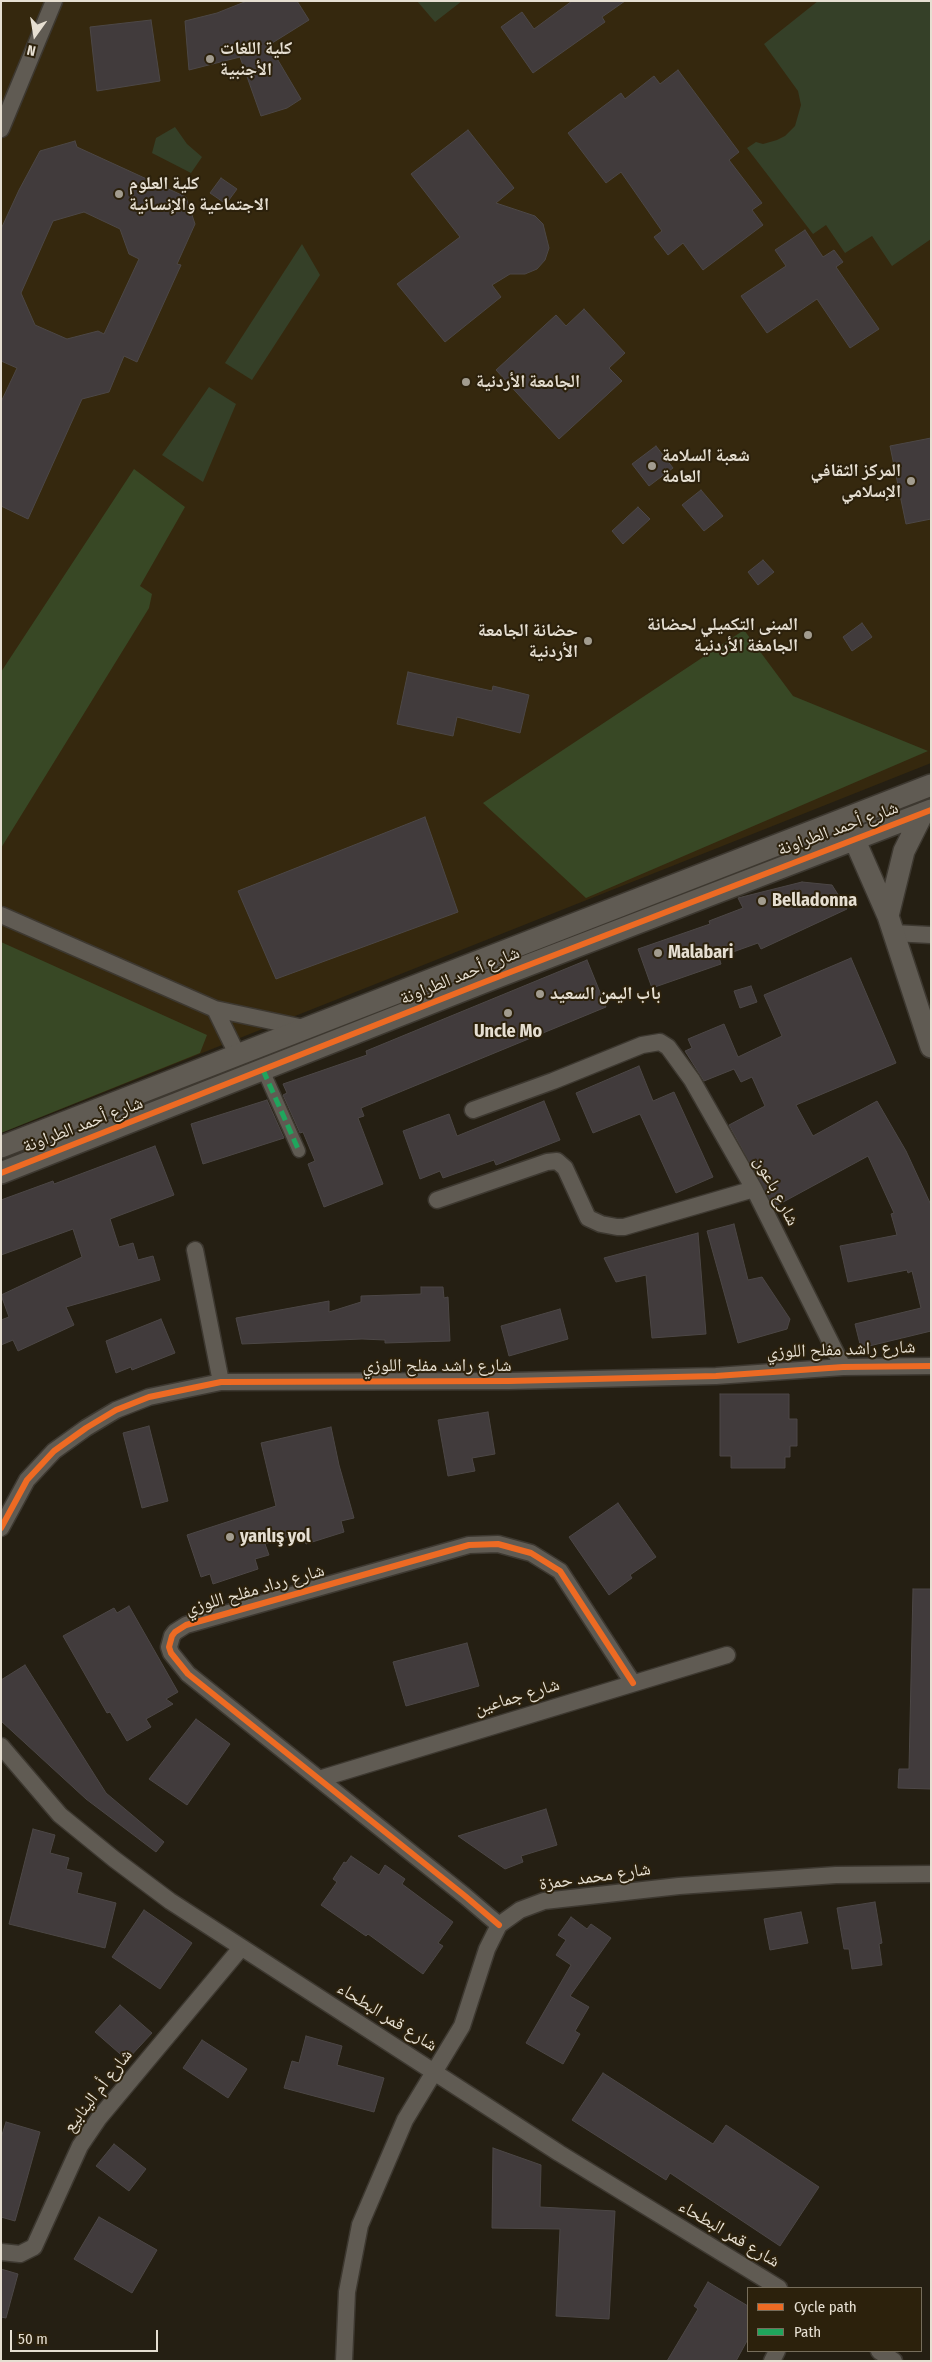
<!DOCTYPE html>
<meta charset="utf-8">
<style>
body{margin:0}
#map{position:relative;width:932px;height:2362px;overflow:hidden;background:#251f13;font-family:"Fira Sans Condensed",sans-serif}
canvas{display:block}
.frame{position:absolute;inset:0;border:2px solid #e6dfd2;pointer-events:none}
.legend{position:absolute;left:747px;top:2287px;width:175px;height:65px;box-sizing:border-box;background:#2c210c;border:1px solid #766d5b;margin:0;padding:6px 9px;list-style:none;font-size:15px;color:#e6dfd2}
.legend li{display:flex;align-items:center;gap:10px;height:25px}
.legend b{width:25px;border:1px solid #766d5b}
.north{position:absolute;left:10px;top:10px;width:50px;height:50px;-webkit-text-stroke:4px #2c210c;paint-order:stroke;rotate:193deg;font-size:14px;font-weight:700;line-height:20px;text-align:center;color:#e6dfd2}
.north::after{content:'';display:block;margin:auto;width:18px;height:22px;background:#e6dfd2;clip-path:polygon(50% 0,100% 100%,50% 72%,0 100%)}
.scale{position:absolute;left:10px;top:2330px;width:148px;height:22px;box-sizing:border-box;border:2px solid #e6dfd2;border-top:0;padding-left:6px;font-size:15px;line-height:18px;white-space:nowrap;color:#e6dfd2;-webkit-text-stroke:4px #2c210c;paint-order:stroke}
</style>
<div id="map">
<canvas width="932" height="2362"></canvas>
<div class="frame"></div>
<ul class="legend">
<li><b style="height:6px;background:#ed6a23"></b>Cycle path</li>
<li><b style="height:6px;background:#20a55d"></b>Path</li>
</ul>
<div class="north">N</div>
<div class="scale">50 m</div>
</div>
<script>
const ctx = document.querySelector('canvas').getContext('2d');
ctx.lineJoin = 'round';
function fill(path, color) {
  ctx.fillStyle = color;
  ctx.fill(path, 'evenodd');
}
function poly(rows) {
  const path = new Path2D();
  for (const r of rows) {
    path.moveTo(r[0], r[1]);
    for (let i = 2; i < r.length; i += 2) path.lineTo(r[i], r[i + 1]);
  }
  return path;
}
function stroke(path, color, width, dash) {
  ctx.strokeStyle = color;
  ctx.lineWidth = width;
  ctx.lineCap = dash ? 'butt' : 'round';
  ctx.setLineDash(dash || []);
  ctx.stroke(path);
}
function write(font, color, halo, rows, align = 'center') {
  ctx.font = font + ' "Fira Sans Condensed","Noto Naskh Arabic",sans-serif';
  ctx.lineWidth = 4;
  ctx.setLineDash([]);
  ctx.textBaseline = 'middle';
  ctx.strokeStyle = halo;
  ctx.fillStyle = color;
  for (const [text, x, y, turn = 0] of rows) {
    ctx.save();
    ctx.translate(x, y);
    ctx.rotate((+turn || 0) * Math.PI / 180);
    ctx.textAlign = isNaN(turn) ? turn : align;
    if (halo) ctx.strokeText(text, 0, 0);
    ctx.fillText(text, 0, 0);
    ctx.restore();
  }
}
fill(poly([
 [1,1,931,1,931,763,1,1133]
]), '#35280e');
fill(poly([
 [417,1,462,1,435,22],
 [818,1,931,1,931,239,892,266,872,236,845,253,826,225,813,234,747,148,756,142,763,144,777,140,785,136,795,126,801,105,798,91,764,44],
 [175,127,187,144,202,157,191,173,152,153,156,138],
 [302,244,320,275,252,380,225,363],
 [209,387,236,404,203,482,162,455]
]), '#354028');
fill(poly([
 [134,469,185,507,140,586,152,594,149,608,1,848,1,672],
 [744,630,793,696,928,751,586,898,483,803],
 [1,942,207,1035,200,1053,1,1133]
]), '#384825');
const building = poly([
 [247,1,297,1,309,20,269,45,301,99,287,108,261,116,240,57,189,70,187,46,185,21,217,13,247,1],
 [572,1,625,1,602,17,605,22,533,73,501,27,522,12,534,29,572,1],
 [151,20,160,81,97,91,90,27,151,20],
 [678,70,739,152,729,160,762,203,752,210,763,225,703,270,683,243,668,255,654,237,662,231,621,172,606,183,568,133,621,93,625,99,654,76,660,84,678,70],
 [468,130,514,188,496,203,535,216,543,224,549,248,545,260,537,269,525,274,510,274,492,285,501,297,445,342,397,284,460,237,411,174,468,130],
 [75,141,77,147,186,197,195,224,177,264,181,265,137,362,124,356,109,392,82,399,28,519,1,506,1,402,17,368,1,361,1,229,19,190,40,151,75,141],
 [84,212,120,229,129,254,139,259,104,334,98,331,67,339,35,325,21,293,53,221,84,212],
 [221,178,237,189,226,204,210,193,221,178],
 [805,230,823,257,834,250,843,262,836,267,879,329,850,348,817,299,767,333,741,296,786,266,775,250,805,230],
 [584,309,625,353,609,368,622,381,559,439,496,370,556,315,566,326,584,309],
 [931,438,931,519,906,524,890,446,931,438],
 [656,446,673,468,649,486,632,464,656,446],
 [701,490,723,516,704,531,682,505,701,490],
 [638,507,650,519,623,544,612,531,638,507],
 [763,560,774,572,758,585,748,572,763,560],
 [862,623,872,637,852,651,843,637,862,623],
 [408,672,492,691,493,686,529,695,520,733,457,717,453,736,397,724,408,672],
 [425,817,458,912,276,979,238,891,425,817],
 [802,882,832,885,847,909,761,949,758,943,719,957,721,964,652,988,638,949,710,924,709,921,743,908,738,898,802,882],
 [851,958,896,1063,796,1105,813,1136,877,1101,906,1151,931,1205,931,1331,861,1348,855,1324,921,1308,912,1271,908,1273,907,1270,848,1282,840,1246,897,1235,891,1214,894,1213,868,1156,774,1207,729,1125,765,1106,752,1077,741,1082,734,1069,704,1081,685,1051,692,1048,688,1039,724,1024,738,1057,782,1036,764,995,851,958],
 [587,960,606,1007,361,1108,364,1116,358,1118,383,1184,324,1207,308,1164,315,1161,303,1132,300,1133,283,1095,287,1093,283,1084,367,1055,366,1051,587,960],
 [751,986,757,1002,740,1008,734,991,751,986],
 [639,1066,653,1101,674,1092,713,1177,676,1193,640,1114,593,1133,576,1093,639,1066],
 [267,1100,284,1138,203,1164,191,1124,267,1100],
 [544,1101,560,1140,496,1165,494,1160,443,1178,440,1171,420,1179,403,1131,449,1114,457,1136,544,1101],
 [155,1146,174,1195,110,1219,119,1247,133,1243,138,1260,153,1256,160,1280,66,1307,74,1325,18,1351,13,1340,1,1345,1,1320,9,1317,1,1295,82,1257,73,1229,1,1255,1,1200,53,1181,54,1184,155,1146],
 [734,1224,748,1280,762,1277,790,1319,787,1329,738,1343,707,1231,734,1224],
 [698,1233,706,1334,652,1338,646,1275,616,1282,604,1258,698,1233],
 [421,1287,443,1287,444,1298,448,1297,450,1341,385,1343,385,1340,362,1339,242,1344,236,1318,329,1301,329,1312,361,1302,361,1296,421,1294,421,1287],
 [560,1309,568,1339,509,1356,501,1326,560,1309],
 [161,1319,175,1353,132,1370,131,1367,116,1373,106,1341,161,1319],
 [720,1394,789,1394,789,1419,797,1419,797,1446,790,1446,790,1457,785,1457,785,1468,731,1468,731,1456,720,1456,720,1394],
 [488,1412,495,1454,472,1458,475,1471,448,1476,438,1420,488,1412],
 [149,1426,168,1501,142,1508,123,1433,149,1426],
 [331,1427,339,1465,354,1518,341,1521,344,1532,306,1544,303,1532,265,1544,269,1555,255,1559,258,1569,213,1584,210,1574,201,1577,187,1535,276,1506,261,1443,331,1427],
 [618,1503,656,1557,630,1575,632,1578,609,1595,569,1537,618,1503],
 [913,1589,931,1589,931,1789,898,1788,899,1769,909,1769,913,1589],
 [129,1606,178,1692,166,1699,173,1704,146,1719,151,1727,127,1741,110,1712,107,1713,63,1636,114,1608,117,1613,129,1606],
 [467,1643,479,1686,406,1706,393,1662,467,1643],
 [25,1665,106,1793,164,1842,156,1852,86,1799,1,1721,1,1680,25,1665],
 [196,1719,230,1744,187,1805,149,1779,196,1719],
 [546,1809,557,1845,521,1856,523,1862,505,1869,458,1836,546,1809],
 [33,1829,55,1835,50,1853,69,1858,66,1869,82,1873,77,1893,116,1903,105,1948,9,1924,33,1829],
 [351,1856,379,1875,385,1865,405,1879,402,1884,453,1922,438,1943,443,1946,423,1974,368,1934,366,1936,321,1905,337,1882,333,1879,344,1862,346,1863,351,1856],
 [875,1902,882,1943,879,1944,882,1965,852,1969,849,1949,844,1949,837,1908,875,1902],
 [144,1910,192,1943,160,1989,112,1957,144,1910],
 [801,1912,808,1943,770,1950,764,1919,801,1912],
 [571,1917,587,1929,591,1924,611,1938,570,1996,589,2007,575,2031,580,2034,563,2064,526,2043,571,1965,556,1955,566,1940,558,1935,571,1917],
 [120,2005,152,2033,127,2060,95,2032,120,2005],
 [306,2036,342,2046,337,2065,384,2078,374,2112,284,2088,292,2061,299,2063,306,2036],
 [202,2040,247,2069,228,2098,183,2068,202,2040],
 [603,2073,713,2144,726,2125,819,2187,780,2246,670,2173,666,2180,572,2120,603,2073],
 [6,2122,40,2132,15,2221,1,2217,1,2138,6,2122],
 [114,2144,146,2169,129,2191,96,2166,114,2144],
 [493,2148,541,2165,540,2207,615,2211,609,2319,556,2316,560,2229,492,2228,493,2148],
 [99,2217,157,2250,132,2293,74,2259,99,2217],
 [1,2269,18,2274,6,2318,1,2317,1,2269],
 [708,2282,748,2306,748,2339,736,2361,667,2361,698,2309,694,2306,708,2282]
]);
fill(building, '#413b3c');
stroke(building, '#4c4746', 1);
const pedestrian = poly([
 [263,1070,299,1151]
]);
const minor = poly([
 [1,129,54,1],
 [1,915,215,1009,304,1028],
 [893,933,931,935],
 [215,1009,238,1056],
 [473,1110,553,1081,642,1045,660,1042,668,1047,692,1080,754,1189,843,1367],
 [437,1200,547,1162,557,1161,565,1168,588,1218,601,1224,617,1227,624,1227,754,1189],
 [195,1250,221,1382],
 [1,1528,27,1480,54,1451,86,1428,116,1410,149,1397,221,1382,509,1381,716,1376,843,1367,931,1366],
 [1,1746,60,1815,114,1859,170,1901,559,2153,779,2288],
 [319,1779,727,1655],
 [499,1925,465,1896,188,1674,171,1653,169,1647,172,1636,175,1632,186,1625,469,1545,498,1544,531,1553,560,1571,633,1683],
 [1,2252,20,2254,34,2247,80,2146,99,2118,241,1948],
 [879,2351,894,2361],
 [344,2361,347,2292,360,2225,405,2120,462,2026,487,1949,499,1925,520,1910,544,1901,679,1886,836,1875,931,1874],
 [772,2361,777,2351]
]);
const tertiary = poly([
 [849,827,888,916,931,1047],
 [888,916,904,851,923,813],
 [1,1147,931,785],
 [1,1173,482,983,931,810]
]);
stroke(pedestrian, '#3d3830', 15);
stroke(minor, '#3d3830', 19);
stroke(tertiary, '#3d3830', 24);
stroke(pedestrian, '#605b53', 12);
stroke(minor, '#605b53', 16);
stroke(tertiary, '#605b53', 21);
stroke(poly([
 [263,1070,299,1151]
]), '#20a55d', 5, [10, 5]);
stroke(poly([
 [1,1173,482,983,931,810],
 [1,1528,27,1480,54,1451,86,1428,116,1410,149,1397,221,1382,509,1381,716,1376,843,1367,931,1366],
 [499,1925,465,1896,188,1674,171,1653,169,1647,172,1636,175,1632,186,1625,469,1545,498,1544,531,1553,560,1571,633,1683]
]), '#ed6a23', 6);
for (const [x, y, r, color] of [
 [210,59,5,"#a29c8f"],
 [119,194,5,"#a29c8f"],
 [466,382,5,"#a29c8f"],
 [652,466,5,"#a29c8f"],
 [911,481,5,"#a29c8f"],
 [808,635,5,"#a29c8f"],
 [588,641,5,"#a29c8f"],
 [762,901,5,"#a29c8f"],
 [658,953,5,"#a29c8f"],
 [540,994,5,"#a29c8f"],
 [508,1013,5,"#a29c8f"],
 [230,1537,5,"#a29c8f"]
]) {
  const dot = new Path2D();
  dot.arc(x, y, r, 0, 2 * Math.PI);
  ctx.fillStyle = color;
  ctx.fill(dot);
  stroke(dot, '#2c210c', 2);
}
write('bold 18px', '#e6dfd2', '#2c210c', [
 ["كلية اللغات",220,49],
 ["الأجنبية",220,70],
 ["كلية العلوم",129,184],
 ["الاجتماعية والإنسانية",129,205],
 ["الجامعة الأردنية",476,382],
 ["شعبة السلامة",662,456],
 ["العامة",662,477],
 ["المركز الثقافي",901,471,"right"],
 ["الإسلامي",901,492,"right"],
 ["المبنى التكميلي لحضانة",798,625,"right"],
 ["الجامغة الأردنية",798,646,"right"],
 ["حضانة الجامعة",578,631,"right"],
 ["الأردنية",578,652,"right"],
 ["Belladonna",772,901],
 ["Malabari",668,953],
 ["باب اليمن السعيد",550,994],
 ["Uncle Mo",508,1032,"center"],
 ["yanlış yol",240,1537]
], 'left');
write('18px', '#e6dfd2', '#2c210c', [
 ["شارع أحمد الطراونة",838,829,-20],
 ["شارع أحمد الطراونة",460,976,-22],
 ["شارع أحمد الطراونة",83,1125,-21],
 ["شارع باعون",776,1191,62],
 ["شارع راشد مفلح اللوزي",841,1350,-2],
 ["شارع راشد مفلح اللوزي",437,1366],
 ["شارع رداد مفلح اللوزي",255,1590,-16],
 ["شارع جماعين",517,1697,-17],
 ["شارع محمد حمزة",595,1877,-8],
 ["شارع قمر البطحاء",387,2017,32],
 ["شارع أم الينابيع",98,2091,-52],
 ["شارع قمر البطحاء",729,2234,31]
]);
</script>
